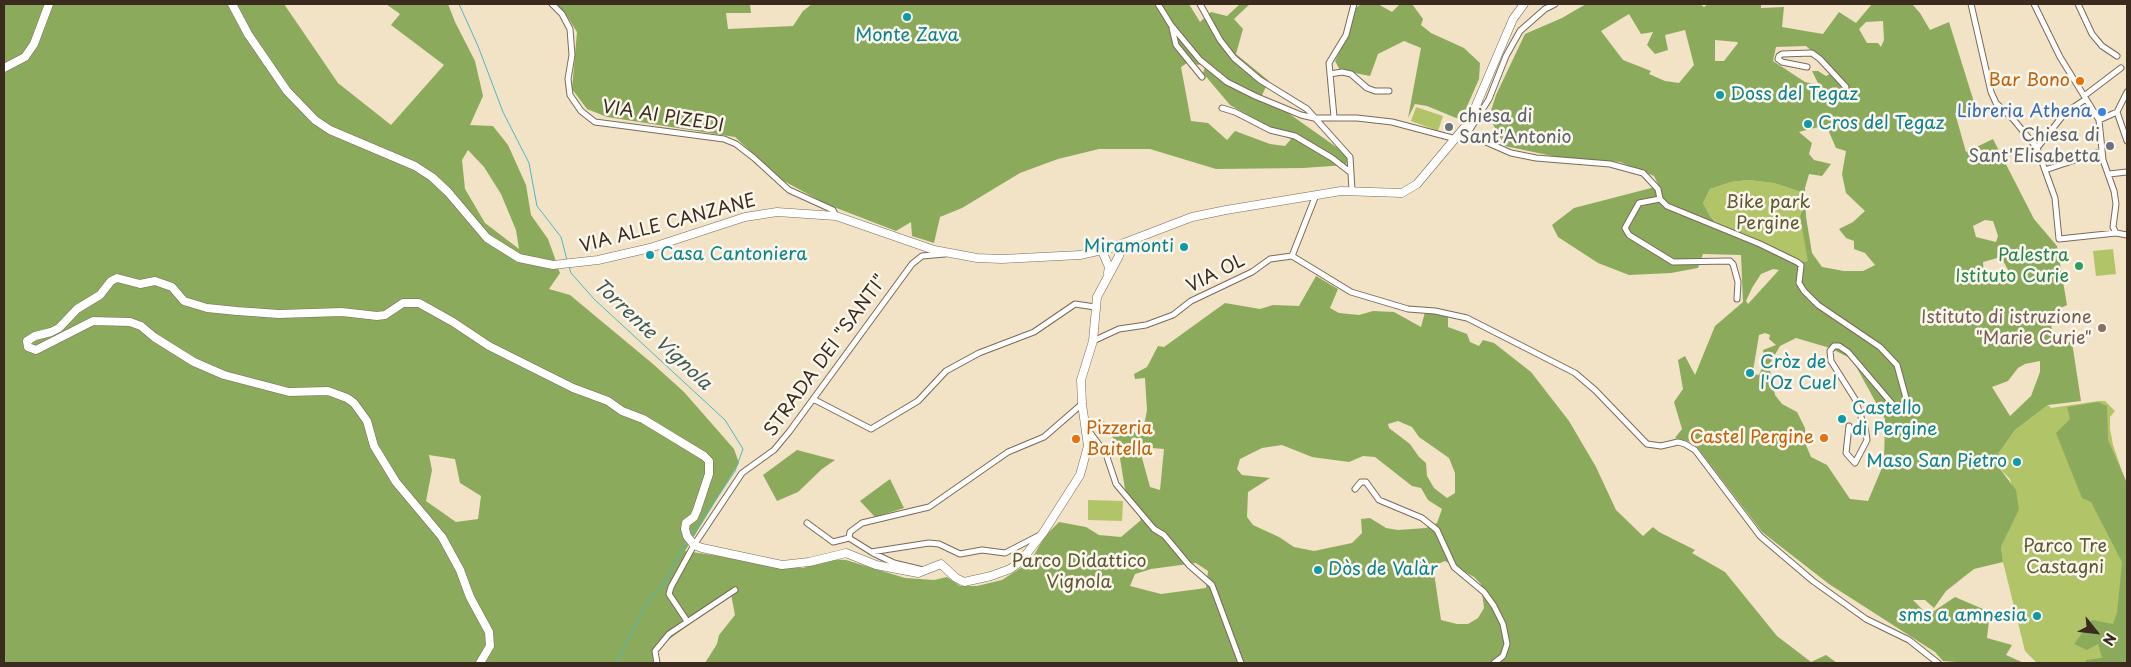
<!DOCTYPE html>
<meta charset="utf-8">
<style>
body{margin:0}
#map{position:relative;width:2131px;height:667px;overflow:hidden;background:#f2e2c6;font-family:"Playpen Sans",sans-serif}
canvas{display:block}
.frame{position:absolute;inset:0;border:5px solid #3b2a1e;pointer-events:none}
.north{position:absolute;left:2071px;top:607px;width:50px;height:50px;-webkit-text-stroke:4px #fbf7ec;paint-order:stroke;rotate:119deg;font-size:14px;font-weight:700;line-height:20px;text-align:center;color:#3b2a1e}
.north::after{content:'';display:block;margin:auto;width:18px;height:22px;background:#3b2a1e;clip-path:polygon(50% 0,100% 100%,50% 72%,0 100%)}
</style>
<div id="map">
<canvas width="2131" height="667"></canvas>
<div class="frame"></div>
<div class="north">N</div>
</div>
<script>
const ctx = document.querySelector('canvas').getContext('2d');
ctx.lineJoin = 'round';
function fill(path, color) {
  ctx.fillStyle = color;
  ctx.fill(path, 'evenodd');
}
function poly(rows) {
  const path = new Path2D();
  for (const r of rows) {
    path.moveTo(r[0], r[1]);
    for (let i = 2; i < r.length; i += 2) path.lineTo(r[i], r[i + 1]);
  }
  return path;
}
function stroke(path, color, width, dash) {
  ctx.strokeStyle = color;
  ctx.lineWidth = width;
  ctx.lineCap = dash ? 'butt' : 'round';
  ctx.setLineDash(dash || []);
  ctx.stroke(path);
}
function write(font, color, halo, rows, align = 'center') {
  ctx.font = font + ' "Playpen Sans",sans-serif';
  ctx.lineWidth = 5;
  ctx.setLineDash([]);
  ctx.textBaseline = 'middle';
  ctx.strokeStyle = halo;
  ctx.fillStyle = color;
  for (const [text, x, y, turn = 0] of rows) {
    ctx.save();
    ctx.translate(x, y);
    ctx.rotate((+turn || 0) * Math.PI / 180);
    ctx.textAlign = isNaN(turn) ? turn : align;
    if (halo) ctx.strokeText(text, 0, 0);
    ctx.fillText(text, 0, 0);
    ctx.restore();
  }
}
fill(poly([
 [1416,107,1443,116,1438,131,1411,121],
 [1748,180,1774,183,1804,193,1803,209,1800,216,1809,261,1800,262,1717,223,1710,216,1703,203,1710,189,1731,182],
 [2113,249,2116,274,2096,276,2093,251],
 [2099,401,2105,401,2115,411,2110,417,2110,429,2113,445,2127,486,2127,663,2037,663,2025,651,2003,562,2001,547,2019,510,2010,479,2000,469,1998,454,2015,430,2048,405,2051,408],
 [1088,500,1123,501,1122,521,1088,520]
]), '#b1c467');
fill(poly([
 [4,4,48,4,33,43,24,56,4,67],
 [51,4,230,4,234,14,314,121,414,168,431,178,502,249,557,266,560,273,549,289,570,295,653,364,684,392,734,449,739,463,685,551,803,568,829,559,846,560,905,578,934,580,947,577,960,586,977,586,1002,580,1030,562,1045,536,1059,522,1086,527,1099,535,1121,537,1141,520,1125,489,1118,446,1102,420,1120,434,1128,425,1137,435,1143,431,1147,410,1145,378,1135,379,1134,374,1147,367,1158,346,1164,347,1225,303,1260,309,1273,305,1299,306,1316,276,1338,289,1330,308,1339,313,1359,315,1373,311,1394,312,1421,327,1425,312,1448,316,1448,327,1467,334,1470,342,1479,346,1483,340,1494,343,1531,372,1569,421,1596,467,1616,510,1643,536,1653,527,1659,532,1695,550,1692,553,1725,572,1777,636,1811,662,1826,655,1837,663,705,663,717,644,719,635,735,615,731,594,657,648,655,663,4,663,4,70,26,58],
 [1398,421,1412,427,1419,437,1449,458,1455,473,1455,493,1447,498,1434,488,1427,476,1426,463,1419,457,1410,444,1389,428,1388,424],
 [1282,445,1312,457,1349,462,1363,456,1375,457,1412,486,1421,488,1428,500,1442,509,1437,523,1426,528,1398,530,1386,528,1370,518,1361,519,1362,533,1352,543,1314,551,1294,547,1279,537,1253,525,1247,517,1248,492,1270,478,1242,475,1237,469,1240,459,1262,448],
 [1139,447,1164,449,1160,490,1150,487],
 [429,455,455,459,460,483,481,496,478,519,456,522,426,501,432,470],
 [1445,561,1474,577,1481,584,1484,608,1478,618,1468,624,1457,624,1441,620,1433,566],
 [1196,563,1208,571,1206,588,1161,594,1130,586,1135,574,1151,569],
 [233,4,284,4,338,83,391,125,444,65,391,25,400,14,386,4,448,4,455,22,475,61,483,96,470,125,493,126,508,145,526,185,531,215,548,239,557,264,520,257,488,237,433,176,316,119,288,90],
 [468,150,484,167,501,194,516,230,519,249,485,223,465,189,462,160],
 [550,4,750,4,751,13,726,13,728,29,793,26,803,11,812,4,1189,4,1200,22,1211,12,1227,16,1240,4,1250,4,1234,19,1243,29,1236,54,1269,81,1260,99,1274,103,1349,156,1346,165,1303,168,1216,169,1150,149,1099,149,1058,159,1020,173,962,208,940,217,934,243,912,236,911,222,896,231,826,204,782,180,735,137,607,117,587,109,572,89,577,32,567,16],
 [1190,61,1198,65,1207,62,1203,73,1230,105,1291,139,1285,146,1270,144,1235,131,1227,140,1208,123,1191,121,1181,67],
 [1361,4,1378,4,1392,12,1400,4,1412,4,1423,19,1421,25,1431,33,1464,48,1480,63,1479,79,1461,120,1427,106,1415,104,1408,118,1421,48,1404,41,1378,54,1370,76,1340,70,1335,61,1347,37,1356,8],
 [1586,4,1700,4,1704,7,1708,4,1761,4,1761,8,1784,7,1782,27,1823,34,1839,12,1856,23,1872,4,1912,4,1920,13,1930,30,1949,22,1978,115,1955,113,1966,152,1993,139,2034,219,2057,246,2067,305,2050,313,2053,342,2072,342,2081,401,2048,405,2015,430,1998,454,2000,469,2016,490,2019,510,2001,547,2003,562,1974,569,1946,591,1934,608,1925,600,1913,600,1928,615,1955,597,1990,612,1987,638,2012,645,2006,655,2024,663,1971,663,1943,661,1935,652,1829,584,1762,532,1694,443,1675,438,1682,429,1674,402,1683,389,1678,360,1685,356,1695,375,1715,326,1743,302,1741,255,1703,254,1698,268,1671,273,1629,275,1598,263,1558,237,1552,225,1574,208,1659,186,1654,176,1620,162,1557,157,1505,146,1489,117,1496,95,1525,34,1562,18],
 [1629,14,1641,34,1653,32,1647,45,1655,54,1668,50,1665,35,1685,30,1694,65,1679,83,1665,81,1649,74,1651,71,1623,60,1601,31],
 [1883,21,1884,40,1881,47,1878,43,1867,43,1859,29,1866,22],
 [1715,40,1737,42,1738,43,1724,61,1715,61],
 [1806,46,1827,65,1830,74,1826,76,1818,71,1812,71,1819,85,1805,82,1773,61,1776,47],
 [1826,125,1836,148,1846,151,1842,174,1846,193,1865,211,1853,222,1839,229,1846,238,1854,241,1854,249,1865,253,1875,265,1863,271,1844,271,1822,267,1812,253,1806,217,1805,188,1809,174,1822,176,1831,164,1814,160,1809,154,1812,143,1799,132],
 [1748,180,1774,183,1804,193,1803,209,1800,216,1808,261,1799,262,1717,224,1710,216,1703,203,1710,189,1731,182],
 [1985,220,1993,221,1998,236,1996,242,1976,237,1973,226],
 [2001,257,2012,277,1996,279,1984,276,1983,262],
 [1773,269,1779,270,1748,304,1746,301,1752,288,1761,274],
 [1765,333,1770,335,1769,339,1776,345,1763,350,1765,361,1759,375,1753,374,1753,371,1759,335],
 [1796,338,1830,348,1852,359,1885,419,1884,463,1868,501,1850,499,1827,465,1811,457,1806,445,1805,428,1797,412,1782,404,1775,395,1769,365,1780,346],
 [2040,361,2040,372,2031,396,2010,416,1992,387,2008,381,2018,368,2025,364],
 [2098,402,2107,406,2108,440,2127,483,2127,663,2086,663,2086,660,2102,658,2098,644,2087,650,2074,644,2092,620,2113,624,2117,613,2122,562,2091,502,2082,498,2056,433,2070,419,2067,407],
 [797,450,835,460,822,469,798,492,777,501,763,475],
 [890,479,904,508,875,517,860,501]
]), '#8caa5c');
stroke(poly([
 [459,4,478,46,503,112,529,163,537,206,561,237,567,260],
 [569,267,571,273,594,299,725,420,743,449,735,471,691,536],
 [616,663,649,599,662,586,687,541]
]), '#4bb8c7', 1);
const street = poly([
 [552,4,562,14,570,29,572,55,568,79,570,95,581,111,595,122,724,139,736,144,754,158,789,190,833,210,836,216],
 [1158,4,1171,25,1200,60,1227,82,1255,96,1301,115,1314,118,1357,118,1392,122,1456,139],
 [1200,4,1220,40,1234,58,1260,80,1307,109,1350,157,1352,190],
 [1971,4,1991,92,1996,103,2013,119,2037,148,2055,198,2059,239,2116,233,2127,235],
 [2034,4,2060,57,2099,120,2103,160,2114,191,2116,204,2113,227,2116,233],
 [2078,4,2092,34,2102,46,2117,56],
 [1172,28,1176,45,1202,77],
 [1807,67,1782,62,1778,59,1779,56,1782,54,1812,53,1820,59,1846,87],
 [1330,74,1342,72,1351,74,1367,88,1375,91,1389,91],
 [2084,96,2121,68],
 [1222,108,1235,112,1270,130,1295,136,1332,158,1350,172],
 [2117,112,2127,141],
 [1334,117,1329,63,1346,35,1354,4],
 [2099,120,2117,112,2127,92],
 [1460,134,1486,142,1511,153,1536,158,1610,164,1643,173,1658,189,1660,199,1667,206,1760,244,1797,262,1801,265,1799,283,1804,291,1818,305,1880,347,1897,365,1906,398,1904,404,1899,408,1894,406,1848,352,1839,346,1834,346,1830,351,1831,361,1855,399,1863,423],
 [1466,136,1489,99,1506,56,1520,31,1545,9,1555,4],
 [2037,148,2065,113,2086,99],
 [2045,170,2102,151],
 [2109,174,2127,172],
 [1660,199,1639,203,1625,228,1629,235,1673,262,1730,261,1733,264,1738,282,1737,299],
 [1292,256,1351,292,1408,309,1435,311,1467,318,1575,373,1595,390,1647,444,1661,446,1678,442,1685,444,1695,450,1760,536,1813,581,1866,619,1909,640,1938,663],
 [1093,341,1119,329,1146,325,1173,315,1191,301,1252,272,1270,259,1292,256,1316,195],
 [813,399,871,429,918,401,946,371,979,353,1034,332,1075,304,1095,307],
 [1849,426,1846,453,1855,463,1867,440,1865,427],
 [1086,427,1106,454,1116,484,1154,529,1164,535,1189,565,1212,585,1241,663],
 [1355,489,1361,482,1366,482,1379,500,1422,518,1437,530,1454,567,1484,592,1494,606,1503,624,1507,644,1503,656,1494,663],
 [807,523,833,542,849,538,850,532,862,523,929,507,1008,452,1044,437,1082,404],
 [849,538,873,553,894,563,923,570],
 [871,552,929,543,939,544,960,554,982,550,1005,553,1038,536],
 [687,621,669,594,671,587,694,545,742,473,774,450,789,432,912,264,922,256,945,254],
 [657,663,655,651,669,634,735,590]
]);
const secondary = poly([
 [232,4,248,34,287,91,315,120,330,130,415,166,432,177,448,192,487,238,519,258,553,265,598,260,650,248,745,217,777,212,836,216,934,250,977,258,1002,259,1080,255,1111,248,1192,217,1226,210,1341,191,1402,193,1417,184,1469,122,1513,19,1524,4],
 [4,68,25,57,34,44,49,4],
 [1102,251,1109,267,1108,273],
 [480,663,490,646,489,632,470,597,460,570,442,537,396,482,374,446,367,421,354,403,347,398,328,391,289,392,224,375,194,362,154,337,141,326,130,322,93,321,36,350,28,347,27,341,35,336,51,332,59,328,77,309,100,295,111,281,117,278,140,284,155,281,172,287,184,301,207,308,237,311,279,314,342,312,377,316,385,315,403,303,419,303,453,322,489,346,573,388,608,401,622,411,643,419,704,456,709,461,709,474,697,510,694,517,686,523,685,529,687,536,694,545,702,548,782,565,809,562,846,553,876,565,918,573,941,564,956,578,964,582,991,576,1010,569,1020,562,1043,533,1080,475,1088,446,1082,404,1081,380,1093,341,1097,297,1119,256,1118,245]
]);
stroke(street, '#7b6a59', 7);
stroke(secondary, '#7b6a59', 9);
stroke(street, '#fff', 5);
stroke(secondary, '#fff', 8);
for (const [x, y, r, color] of [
 [907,17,5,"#0f9aa8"],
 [2080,81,5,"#e8710a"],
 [1720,95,5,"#0f9aa8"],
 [2102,112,5,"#3f7fe0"],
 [1808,124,5,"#0f9aa8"],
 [1449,127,5,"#6b7280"],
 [2110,146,5,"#6b7280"],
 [1184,247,5,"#0f9aa8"],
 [650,255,5,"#0f9aa8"],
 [2079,266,5,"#2e9e5b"],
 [2102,328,5,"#8d6e63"],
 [1750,373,5,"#0f9aa8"],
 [1842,419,5,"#0f9aa8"],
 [1824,438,5,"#e8710a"],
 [1076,439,5,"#e8710a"],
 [2017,462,5,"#0f9aa8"],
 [1318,570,5,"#0f9aa8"],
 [2037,616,5,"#0f9aa8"]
]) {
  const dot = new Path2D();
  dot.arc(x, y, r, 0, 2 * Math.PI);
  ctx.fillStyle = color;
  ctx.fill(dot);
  stroke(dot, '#fbf7ec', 2);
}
write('18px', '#0d838f', '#fbf7ec', [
 ["Monte Zava",907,36,"center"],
 ["Doss del Tegaz",1730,95],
 ["Cros del Tegaz",1818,124],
 ["Miramonti",1174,247,"right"],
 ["Casa Cantoniera",660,255],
 ["Cròz de",1760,363],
 ["l'Oz Cuel",1760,384],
 ["Castello",1852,409],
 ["di Pergine",1852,430],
 ["Maso San Pietro",2007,462,"right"],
 ["Dòs de Valàr",1328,570],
 ["sms a amnesia",2027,616,"right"]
], 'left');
write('18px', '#c56008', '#fbf7ec', [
 ["Bar Bono",2070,81],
 ["Pizzeria",1086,429,"left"],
 ["Baitella",1086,450,"left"],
 ["Castel Pergine",1814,438]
], 'right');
write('18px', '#366cbe', '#fbf7ec', [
 ["Libreria Athena",2092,112]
], 'right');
write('18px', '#3b2a1e', '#fbf7ec', [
 ["VIA AI PIZEDI",663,117,9],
 ["VIA ALLE CANZANE",668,224,-15],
 ["VIA OL",1216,274,-27],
 ["STRADA DEI \"SANTI\"",826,356,-54]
]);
write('18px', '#5b616d', '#fbf7ec', [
 ["chiesa di",1459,117],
 ["Sant'Antonio",1459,138],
 ["Chiesa di",2100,136,"right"],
 ["Sant'Elisabetta",2100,157,"right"]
], 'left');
write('18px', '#5e5834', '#fbf7ec', [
 ["Bike park",1768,203],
 ["Pergine",1768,224],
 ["Parco Tre",2065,547],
 ["Castagni",2065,568],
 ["Parco Didattico",1079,562],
 ["Vignola",1079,583]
]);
write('18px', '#27864d', '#fbf7ec', [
 ["Palestra",2069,256],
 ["Istituto Curie",2069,277]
], 'right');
write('18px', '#785e54', '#fbf7ec', [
 ["Istituto di istruzione",2092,318],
 ["\"Marie Curie\"",2092,339]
], 'right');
write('italic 19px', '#415c59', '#fbf7ec', [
 ["Torrente Vignola",652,335,43]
]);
</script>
